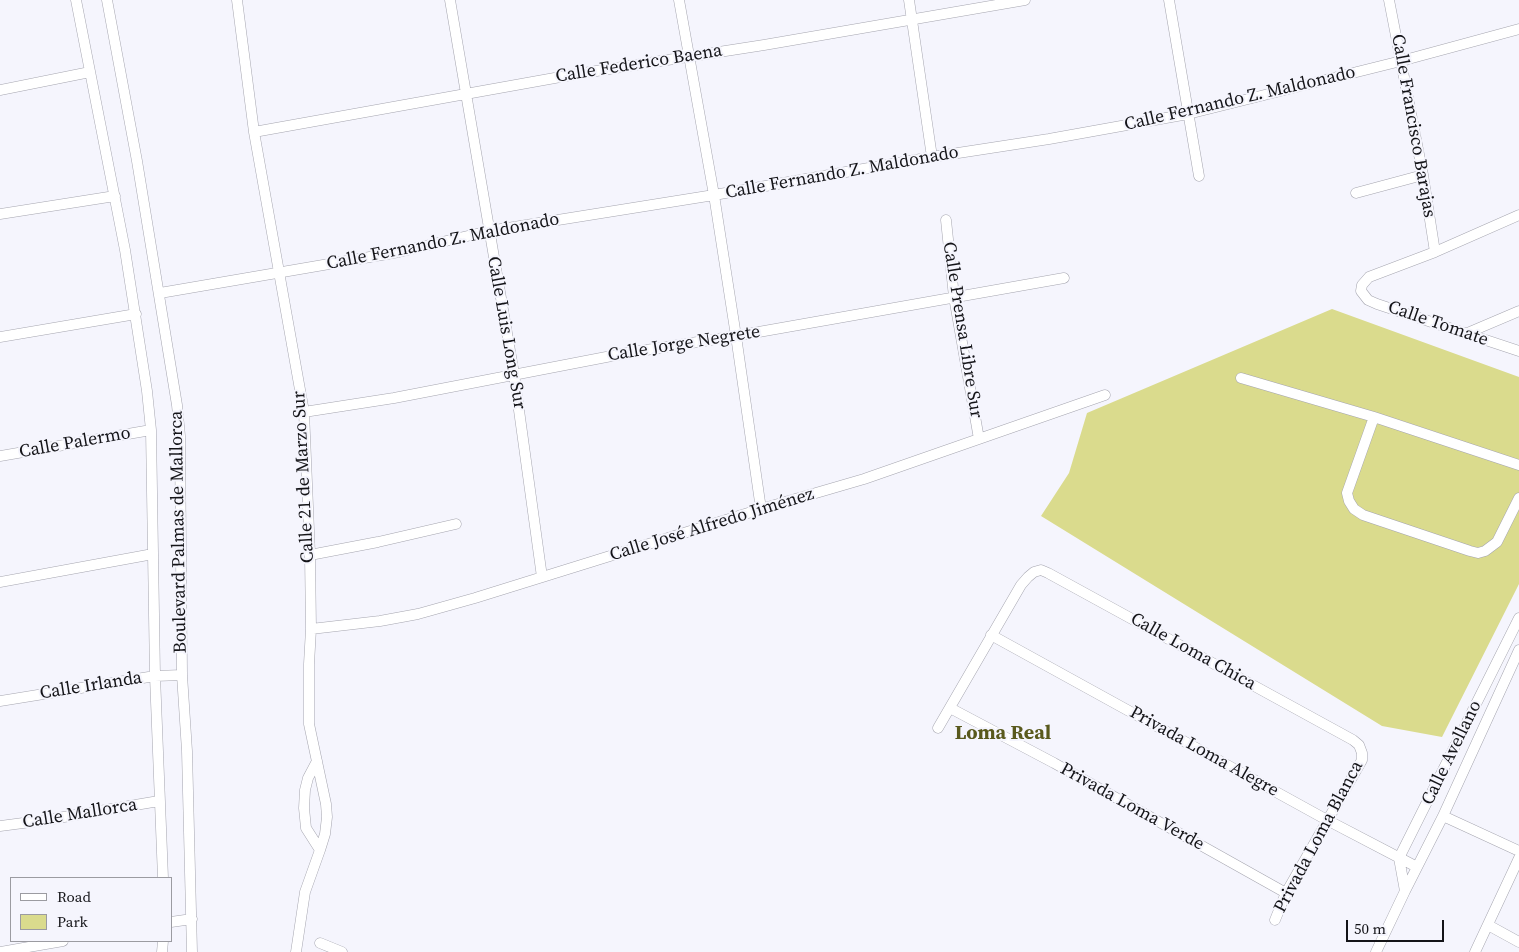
<!DOCTYPE html>
<meta charset="utf-8">
<style>
body{margin:0}
#map{position:relative;width:1519px;height:952px;overflow:hidden;background:#f5f5fd;font-family:"Source Serif 4",serif}
canvas{display:block}
.legend{position:absolute;left:10px;top:877px;width:162px;height:65px;box-sizing:border-box;background:#f5f5fd;border:1px solid #9b9ba1;margin:0;padding:6px 9px;list-style:none;font-size:15px;color:#141418}
.legend li{display:flex;align-items:center;gap:10px;height:25px}
.legend b{width:25px;border:1px solid #9b9ba1}
.scale{position:absolute;left:1346px;top:920px;width:98px;height:22px;box-sizing:border-box;border:2px solid #141418;border-top:0;padding-left:6px;font-size:15px;line-height:18px;white-space:nowrap;color:#141418;-webkit-text-stroke:4px #f5f5fd;paint-order:stroke}
</style>
<div id="map">
<canvas width="1519" height="952"></canvas>
<ul class="legend">
<li><b style="height:6px;background:#fff"></b>Road</li>
<li><b style="height:14px;background:#dadb8d"></b>Park</li>
</ul>
<div class="scale">50 m</div>
</div>
<script>
const ctx = document.querySelector('canvas').getContext('2d');
ctx.lineJoin = 'round';
function fill(path, color) {
  ctx.fillStyle = color;
  ctx.fill(path, 'evenodd');
}
function poly(rows) {
  const path = new Path2D();
  for (const r of rows) {
    path.moveTo(r[0], r[1]);
    for (let i = 2; i < r.length; i += 2) path.lineTo(r[i], r[i + 1]);
  }
  return path;
}
function stroke(path, color, width, dash) {
  ctx.strokeStyle = color;
  ctx.lineWidth = width;
  ctx.lineCap = dash ? 'butt' : 'round';
  ctx.setLineDash(dash || []);
  ctx.stroke(path);
}
function write(font, color, halo, rows, align = 'center') {
  ctx.font = font + ' "Source Serif 4",serif';
  ctx.lineWidth = 4;
  ctx.setLineDash([]);
  ctx.textBaseline = 'middle';
  ctx.strokeStyle = halo;
  ctx.fillStyle = color;
  for (const [text, x, y, turn = 0] of rows) {
    ctx.save();
    ctx.translate(x, y);
    ctx.rotate((+turn || 0) * Math.PI / 180);
    ctx.textAlign = isNaN(turn) ? turn : align;
    if (halo) ctx.strokeText(text, 0, 0);
    ctx.fillText(text, 0, 0);
    ctx.restore();
  }
}
fill(poly([
 [1332,309,1519,377,1519,584,1442,737,1382,726,1041,516,1069,473,1087,413]
]), '#dadb8d');
const minor = poly([
 [76,0,125,250,147,391,151,430,155,676,163,878],
 [107,0,137,161,177,405,180,436,182,675,187,751,192,952],
 [237,0,254,132,304,412,310,555,311,629,309,664,309,724,326,804,327,817,325,834,320,850,305,892,296,952],
 [450,0,514,374,542,577],
 [679,0,714,195,736,336,761,509],
 [909,0,932,157],
 [1169,0,1199,176],
 [1389,0,1423,175,1435,252],
 [0,90,90,72],
 [254,132,577,74,764,45,1025,0],
 [1356,193,1423,175],
 [0,214,115,196],
 [1519,215,1435,252,1369,277,1362,285,1361,291,1368,300,1377,304,1519,351],
 [946,220,954,297,979,439],
 [160,293,399,252,489,231,714,195,932,157,1049,139,1188,114,1401,61,1519,29],
 [1465,334,1519,311],
 [0,337,136,314],
 [1241,378,1374,417,1519,465],
 [304,412,394,398,627,353,736,336,1064,278],
 [1374,417,1347,493,1349,501,1354,509,1363,515,1470,551,1478,553,1485,551,1497,542,1519,498],
 [0,456,151,430],
 [310,555,378,542,456,524],
 [0,582,153,554],
 [311,629,380,621,418,614,475,598,761,509,864,479,1105,395],
 [991,635,1327,820,1417,867],
 [0,701,155,676,182,675],
 [950,708,1054,763,1286,893],
 [938,728,1021,585,1028,577,1034,572,1041,570,1048,573,1353,740,1359,745,1362,753,1362,760,1286,893,1275,920],
 [317,761,308,778,305,790,304,808,306,828,320,850],
 [1443,816,1519,851],
 [0,826,46,820,159,801],
 [1405,891,1399,858,1519,618],
 [171,922,192,919],
 [1488,925,1519,942],
 [320,943,342,952],
 [0,952,63,941],
 [162,952,163,941],
 [1376,952,1405,891,1443,816,1519,650],
 [1475,952,1519,858]
]);
stroke(minor, '#a5a5af', 11);
stroke(minor, '#fff', 10);
write('18px', '#141418', '#f5f5fd', [
 ["Calle Federico Baena",639,64,-9],
 ["Calle Fernando Z. Maldonado",1240,99,-13],
 ["Calle Francisco Barajas",1413,126,80],
 ["Calle Fernando Z. Maldonado",842,173,-10],
 ["Calle Fernando Z. Maldonado",443,242,-11],
 ["Calle Tomate",1438,324,19],
 ["Calle Prensa Libre Sur",962,330,81],
 ["Calle Luis Long Sur",506,333,80],
 ["Calle Jorge Negrete",684,344,-9],
 ["Calle Palermo",75,443,-10],
 ["Calle 21 de Marzo Sur",304,477,-93],
 ["Calle José Alfredo Jiménez",712,525,-17],
 ["Boulevard Palmas de Mallorca",179,532,-91],
 ["Calle Loma Chica",1193,652,29],
 ["Calle Irlanda",91,686,-9],
 ["Privada Loma Alegre",1204,752,29],
 ["Calle Avellano",1452,753,-64],
 ["Privada Loma Verde",1132,807,29],
 ["Calle Mallorca",80,814,-9],
 ["Privada Loma Blanca",1319,837,-62]
]);
write('bold 20px', '#59591d', '#f5f5fd', [
 ["Loma Real",1003,734]
]);
</script>
